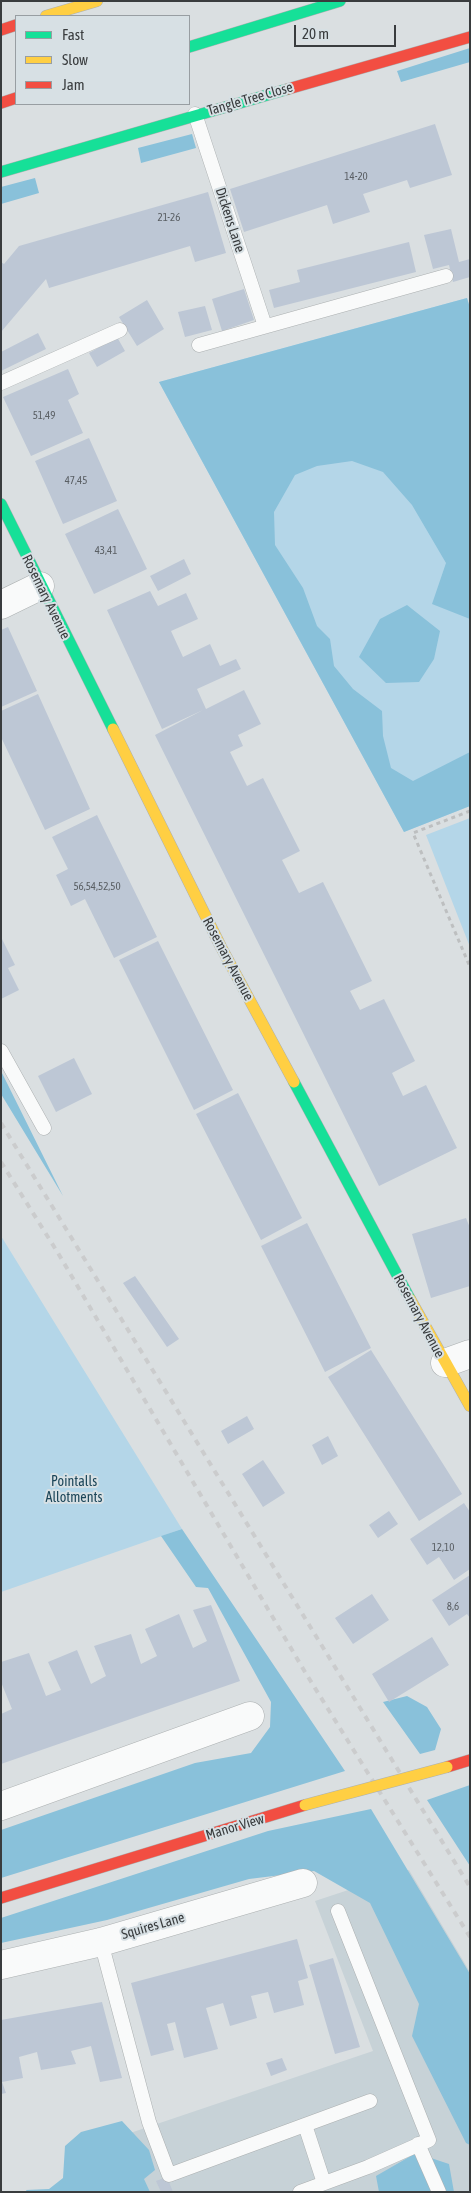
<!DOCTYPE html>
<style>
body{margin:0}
#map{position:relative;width:471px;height:2193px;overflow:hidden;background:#dadfe1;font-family:"Asap Condensed",sans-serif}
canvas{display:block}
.frame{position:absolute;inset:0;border:2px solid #393c3e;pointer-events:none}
.legend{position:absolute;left:15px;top:15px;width:175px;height:90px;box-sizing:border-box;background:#d7e0e4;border:1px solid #989ea2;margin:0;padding:6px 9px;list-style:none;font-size:15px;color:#393c3e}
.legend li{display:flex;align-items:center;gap:10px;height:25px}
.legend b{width:25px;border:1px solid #989ea2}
.scale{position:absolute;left:294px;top:25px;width:102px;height:22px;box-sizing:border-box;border:2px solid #393c3e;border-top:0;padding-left:6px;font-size:15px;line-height:18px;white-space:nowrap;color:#393c3e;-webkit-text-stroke:4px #d7e0e4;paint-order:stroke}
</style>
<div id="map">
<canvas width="471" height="2193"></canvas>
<div class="frame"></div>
<ul class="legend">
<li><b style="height:6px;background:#16e098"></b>Fast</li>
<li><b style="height:6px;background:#ffcf43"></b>Slow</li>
<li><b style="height:6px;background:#f24e42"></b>Jam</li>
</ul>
<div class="scale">20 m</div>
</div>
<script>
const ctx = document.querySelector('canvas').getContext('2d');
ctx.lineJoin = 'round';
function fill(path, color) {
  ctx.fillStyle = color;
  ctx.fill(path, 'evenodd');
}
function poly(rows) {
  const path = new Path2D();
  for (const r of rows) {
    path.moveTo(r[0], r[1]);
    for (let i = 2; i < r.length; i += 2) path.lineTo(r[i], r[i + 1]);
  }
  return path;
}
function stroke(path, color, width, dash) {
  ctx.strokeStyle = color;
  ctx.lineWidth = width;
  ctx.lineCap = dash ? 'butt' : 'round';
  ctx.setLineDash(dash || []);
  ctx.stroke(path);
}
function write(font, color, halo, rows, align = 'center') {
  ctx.font = font + ' "Asap Condensed",sans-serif';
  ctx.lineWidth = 4;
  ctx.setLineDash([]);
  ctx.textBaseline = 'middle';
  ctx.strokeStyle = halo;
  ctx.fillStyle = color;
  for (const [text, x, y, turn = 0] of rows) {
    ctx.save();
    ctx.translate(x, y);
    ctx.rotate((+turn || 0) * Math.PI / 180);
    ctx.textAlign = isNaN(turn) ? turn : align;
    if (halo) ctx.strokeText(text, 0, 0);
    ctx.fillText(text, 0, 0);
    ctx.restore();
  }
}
fill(poly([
 [409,1870,470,1972,470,2192,83,2192,71,2153,373,2051,315,1901]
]), '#c7d2d7');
fill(poly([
 [467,298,470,308,470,806,404,832,159,382],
 [470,818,470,947,426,835],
 [1,1236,182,1529,1,1592]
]), '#b4d6e8');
fill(poly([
 [470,48,470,62,401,82,397,71],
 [192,134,196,148,141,163,138,148],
 [35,178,39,193,1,204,1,187],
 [467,298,470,308,470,619,432,604,446,563,412,505,383,472,352,461,317,466,295,475,274,512,275,545,303,588,317,626,330,639,334,666,353,689,382,711,383,736,391,768,413,781,470,752,470,806,404,832,159,382],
 [407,605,440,631,434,659,419,682,386,683,359,657,380,619],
 [1,1071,63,1196,1,1094],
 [182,1529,345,1771,1,1878,1,1830,195,1763,251,1753,270,1727,271,1702,208,1588,196,1587,161,1536],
 [407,1696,427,1707,441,1729,435,1750,420,1754,383,1702],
 [470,1785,470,1866,427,1800],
 [371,1809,470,1974,470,2145,466,2143,412,2036,419,2004,370,1903,314,1871,249,1879,107,1920,1,1943,1,1918,268,1831],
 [122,2121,149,2150,155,2170,144,2179,150,2192,27,2192,26,2190,49,2189,63,2178,65,2146,81,2132],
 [416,2153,449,2164,454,2192,379,2192,376,2176]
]), '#89c1da');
fill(poly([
 [435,124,452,175,410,188,407,180,363,194,370,212,333,224,327,205,244,232,230,189],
 [208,192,226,253,195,262,190,246,49,288,46,279,1,332,1,262,4,264,19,246],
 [451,229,459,262,470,259,470,277,453,282,449,265,433,269,424,235],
 [409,242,416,272,274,308,269,290,300,282,297,270],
 [244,289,254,320,222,331,212,299],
 [147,300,164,329,137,346,119,317],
 [205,306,212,330,185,337,178,312],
 [38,333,46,349,1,371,1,352],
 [117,337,125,351,97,367,89,353],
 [68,369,79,394,68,400,83,433,31,456,3,397],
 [89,438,117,501,63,524,35,461],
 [118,509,147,569,94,594,65,534],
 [184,559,191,574,158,591,150,576],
 [150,591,158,606,186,593,198,619,171,631,183,657,210,644,220,666,236,659,241,669,197,689,206,709,244,690,261,724,238,735,243,746,230,752,247,786,263,778,300,851,282,860,299,893,323,882,372,981,350,991,360,1010,384,999,415,1061,392,1073,403,1096,426,1085,457,1148,379,1186,155,735,203,710,162,729,107,610],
 [8,627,37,691,1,707,1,630],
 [38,694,90,809,45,830,1,737,1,711],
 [97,815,157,937,114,958,85,899,71,906,56,875,68,869,52,837],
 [1,937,15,965,8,968,19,990,1,999],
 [158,941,233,1090,194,1110,119,960],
 [74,1058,92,1094,56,1112,38,1076],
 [238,1093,302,1218,261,1240,196,1114],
 [466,1218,470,1228,470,1286,431,1298,412,1234],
 [307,1223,371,1348,325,1372,261,1246],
 [135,1276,179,1339,167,1347,123,1283],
 [371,1350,462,1494,419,1521,328,1377],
 [247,1416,254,1429,228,1444,221,1431],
 [328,1436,338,1456,322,1465,312,1445],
 [263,1460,285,1493,263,1507,242,1474],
 [464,1503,470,1512,470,1569,454,1580,439,1557,427,1565,410,1539],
 [389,1511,398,1524,378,1538,369,1525],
 [470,1575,470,1618,467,1614,449,1626,432,1600],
 [372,1594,389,1620,353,1644,335,1618],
 [211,1605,240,1681,1,1764,1,1714,12,1709,1,1682,1,1662,29,1653,46,1696,61,1690,48,1662,77,1650,91,1684,106,1676,94,1646,131,1634,141,1664,157,1656,145,1629,179,1614,193,1648,207,1641,193,1610],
 [432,1637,449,1665,389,1702,372,1674],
 [297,1939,308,1978,298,1981,304,2005,274,2013,268,1992,251,1996,257,2018,230,2026,223,2003,206,2008,218,2049,184,2058,175,2022,167,2024,174,2050,151,2056,131,1983],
 [333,1958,360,2047,335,2054,309,1965],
 [102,2002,122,2078,100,2082,91,2046,71,2051,76,2064,41,2070,37,2052,19,2057,23,2078,2,2082,6,2093,1,2094,1,2020],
 [282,2058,287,2070,271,2076,266,2063],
 [167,2177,173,2192,161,2192,156,2181]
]), '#bdc7d5');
const lane = poly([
 [195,114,265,326],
 [199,345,446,276],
 [1,383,120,330],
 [1,1051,44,1128],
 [101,1942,149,2122,169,2175,370,2101],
 [305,2125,324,2183],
 [418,2144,439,2192],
 [300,2192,368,2167,429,2140,338,1911]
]);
const street = poly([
 [1,605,40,586],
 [445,1363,470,1354],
 [1,1806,250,1716],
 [1,1965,101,1942,303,1883]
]);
const fast = poly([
 [189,47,340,1],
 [1,172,288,89],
 [1,504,113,729],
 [294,1082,410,1299]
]);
const slow = poly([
 [46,16,97,1],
 [113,729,221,947,294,1082],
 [410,1299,470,1406]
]);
const jam = poly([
 [1,30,16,25],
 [288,89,470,37],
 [1,103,16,98],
 [447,1767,470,1760],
 [1,1898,305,1805]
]);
stroke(lane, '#acb0b1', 15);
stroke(street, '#acb0b1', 29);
stroke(fast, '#acb0b1', 12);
stroke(slow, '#acb0b1', 12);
stroke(jam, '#acb0b1', 12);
stroke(poly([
 [470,811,413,833,470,967]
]), '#bdbfc0', 3, [4, 4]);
stroke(lane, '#f9fafa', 14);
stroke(street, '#f9fafa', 28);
stroke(fast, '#16e098', 11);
stroke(slow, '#ffcf43', 11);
stroke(jam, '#f24e42', 11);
stroke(poly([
 [1,1123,470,1887],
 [1,1162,58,1253,305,1672,470,1937]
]), '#cbcccd', 4, [6, 6]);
const slowBridge = poly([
 [305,1805,447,1767]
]);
stroke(slowBridge, '#acb0b1', 12, []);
stroke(slowBridge, '#ffcf43', 11);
write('11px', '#5a5f64', null, [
 ["14-20",356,177],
 ["21-26",169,218],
 ["51,49",44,416],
 ["47,45",76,481],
 ["43,41",106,551],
 ["56,54,52,50",97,887],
 ["12,10",443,1548],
 ["8,6",453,1607]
]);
write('14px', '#393c3e', '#d7e0e4', [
 ["Tangle Tree Close",250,99,-16],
 ["Dickens Lane",230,220,72],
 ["Rosemary Avenue",46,597,64],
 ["Rosemary Avenue",228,959,62],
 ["Rosemary Avenue",419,1316,62],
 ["Manor View",235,1827,-17],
 ["Squires Lane",153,1926,-16]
]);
write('14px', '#1c4659', '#d7e0e4', [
 ["Pointalls",74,1482],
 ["Allotments",74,1498]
]);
</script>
